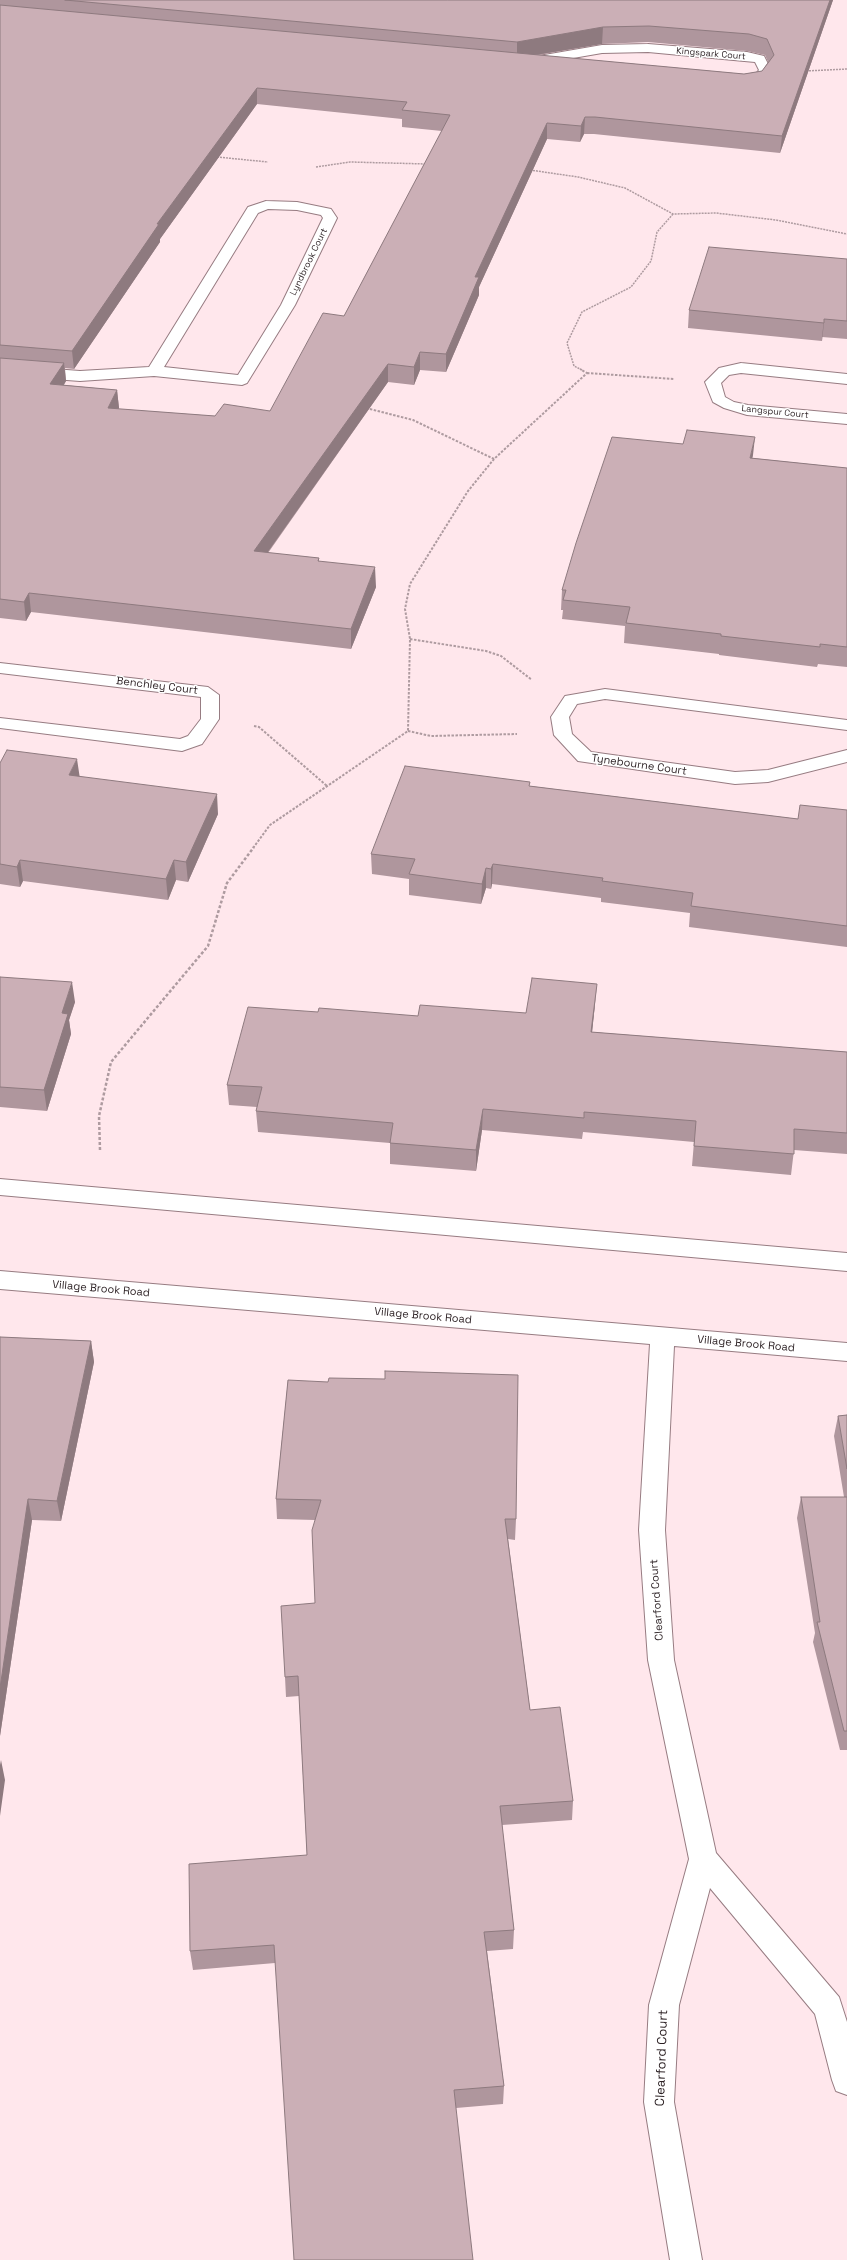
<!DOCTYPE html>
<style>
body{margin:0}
canvas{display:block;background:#ffe7ec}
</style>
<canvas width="847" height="2260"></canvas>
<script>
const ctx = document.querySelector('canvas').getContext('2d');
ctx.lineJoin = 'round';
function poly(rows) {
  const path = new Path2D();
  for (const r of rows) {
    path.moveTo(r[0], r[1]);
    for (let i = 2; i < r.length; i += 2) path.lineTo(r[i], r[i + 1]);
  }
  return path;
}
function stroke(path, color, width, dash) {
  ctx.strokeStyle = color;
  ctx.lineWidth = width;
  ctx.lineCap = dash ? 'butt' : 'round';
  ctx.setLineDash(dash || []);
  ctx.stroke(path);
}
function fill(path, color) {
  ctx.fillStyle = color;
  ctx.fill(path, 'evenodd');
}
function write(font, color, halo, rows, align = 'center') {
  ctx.font = font + ' "Space Grotesk",sans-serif';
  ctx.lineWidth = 3;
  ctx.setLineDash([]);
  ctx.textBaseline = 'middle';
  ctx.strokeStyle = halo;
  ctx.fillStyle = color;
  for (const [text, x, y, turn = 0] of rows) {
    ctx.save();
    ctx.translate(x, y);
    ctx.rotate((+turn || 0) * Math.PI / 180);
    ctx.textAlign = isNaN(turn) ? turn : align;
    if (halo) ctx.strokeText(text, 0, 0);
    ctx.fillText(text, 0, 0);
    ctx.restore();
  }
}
const lane = poly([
 [0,1179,847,1253,847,1271,0,1195,0,1179]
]);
const street = poly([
 [648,44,747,52,764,56,771,70,759,86,744,89,738,85,740,82,751,80,759,70,755,62,648,52,602,53,527,66,521,62,527,58,602,45,648,44],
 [266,201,297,202,326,208,331,209,337,218,295,305,247,383,242,385,154,376,80,381,0,375,0,365,80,371,149,367,248,207,266,201],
 [268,209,297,210,321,215,323,218,281,305,238,375,164,367,258,213,268,209],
 [741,363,847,374,847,384,741,373,729,375,721,383,725,397,734,402,748,405,847,414,847,424,747,415,724,408,713,402,705,382,719,368,741,363],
 [0,663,208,687,219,695,219,719,202,744,182,751,0,728,0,718,180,739,188,736,201,719,201,697,0,673,0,663],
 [605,689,847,720,847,730,605,699,577,704,569,717,572,734,591,752,735,772,768,770,847,750,847,762,768,782,735,784,578,761,554,735,551,717,565,696,605,689],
 [0,1271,847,1343,847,1361,674,1346,665,1530,674,1660,716,1853,839,1997,847,2022,847,2095,836,2091,832,2080,815,2014,710,1888,679,2005,674,2102,702,2260,670,2260,644,2102,649,2005,689,1859,648,1660,639,1530,650,1344,0,1289,0,1271]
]);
stroke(lane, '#977c82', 2);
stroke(street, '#977c82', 2);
stroke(poly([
 [806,71,847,69],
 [217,157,268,162],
 [316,167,350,162,427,164],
 [530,170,578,177,625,188,673,214,716,213,776,220,847,234],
 [582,370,574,366,567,343,582,312,631,287,651,261,657,232,673,214]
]), '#ae9ba0', 1.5, [2, 1]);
stroke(poly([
 [587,373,674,379],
 [366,408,413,420,494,459],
 [410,639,486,651,501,656,532,680],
 [254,726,259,727,327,786],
 [408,731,431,736,517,734],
 [253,848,270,825,408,731,410,639,405,609,410,584,468,491,494,459,587,373,580,369]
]), '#ae9ba0', 2, [2.5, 1.5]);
stroke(poly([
 [100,1150,99,1116,111,1062,208,946,227,883,254,847]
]), '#ae9ba0', 2.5, [3, 2]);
fill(lane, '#fff');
fill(street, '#fff');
fill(poly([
 [0,0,833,0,780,153,594,134,584,134,580,142,547,139,479,287,479,295,446,372,420,370,414,385,388,382,268,553,319,558,319,561,376,587,351,649,31,612,26,621,0,618],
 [648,42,747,51,765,55,768,62,762,71,744,74,538,55,602,44],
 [257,104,402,119,402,127,442,131,344,316,270,411,215,416,118,409,119,408,117,390,64,385,66,381,65,368,74,369,160,242,160,239],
 [847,259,847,339,822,337,822,341,688,328,689,310],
 [753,455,752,458,847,468,847,667,818,664,817,667,719,655,719,654,624,643,625,626,562,619,563,610,561,610,562,590],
 [0,763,79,776,218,814,188,882,176,880,168,900,23,881,20,887,0,884],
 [530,786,798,819,847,810,847,947,689,927,690,913,601,902,601,898,492,884,491,889,486,888,481,904,409,895,409,879,372,874,371,854],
 [0,977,75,1002,69,1020,71,1034,47,1111,0,1107],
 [595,1004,592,1032,847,1052,847,1154,794,1150,791,1175,692,1166,694,1142,583,1132,582,1139,482,1130,476,1171,390,1164,390,1143,258,1132,256,1111,257,1107,229,1105,227,1085,318,1012,418,1016,526,1013],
 [0,1337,91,1341,94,1362,61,1521,32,1520,0,1736],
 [288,1380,516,1519,515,1540,508,1539,530,1710,573,1801,572,1820,502,1825,514,1930,513,1949,487,1951,504,2086,503,2104,456,2108,275,1963,193,1970,190,1951,307,1855,299,1696,286,1697,285,1677,315,1603,315,1520,277,1519,276,1499],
 [847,1415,847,1750,840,1750,813,1642,815,1633,797,1518,801,1497,844,1497,834,1436,838,1416]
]), '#af969d');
fill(poly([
 [830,0,833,0,780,153,782,136],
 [603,27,602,44,517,58,517,42],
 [257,88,257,104,160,239,160,242,74,369,72,351,157,224],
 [585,117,584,134,580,142,581,126],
 [547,123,547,139,479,287,479,295,446,372,446,354,475,277],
 [824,319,822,337,822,341,824,323],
 [420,352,420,370,414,385,414,367],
 [64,363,66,381,52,403,50,384],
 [388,364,388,382,255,570,254,551],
 [117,390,119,408,110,427,108,408],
 [755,437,753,455,748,476,750,458],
 [375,567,376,587,351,649,351,629],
 [29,593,31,612,26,621,24,602],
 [77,759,80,779,69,775],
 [217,794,218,814,188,882,186,862],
 [20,860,23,881,20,887,17,867],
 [174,860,176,880,168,900,166,879],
 [493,864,492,884,491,889,491,869],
 [486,868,486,888,481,904,482,884],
 [72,982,75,1002,69,1020,71,1034,47,1111,44,1090,62,1013],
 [597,984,595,1004,590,1052,591,1032],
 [483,1109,482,1130,476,1171,476,1150],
 [91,1341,94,1362,61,1521,57,1501],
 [28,1499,32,1520,0,1736,0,1688],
 [1,1760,5,1780,0,1816,0,1765]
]), '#8e7a7f');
const building = poly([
 [65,0,830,0,782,136,595,117,585,117,581,126,547,123,475,277,479,277,446,354,420,352,414,367,388,364,254,551,319,558,318,561,375,567,351,629,29,593,24,602,0,599,0,358,64,363,50,384,117,390,108,408,215,416,224,404,270,411,323,313,344,316,450,115,402,110,407,102,257,88,157,224,159,224,72,351,0,345,0,5,744,74,762,71,774,55,767,39,749,34,649,26,603,27,517,42,65,0],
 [709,247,847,259,847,321,824,319,824,323,689,310,709,247],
 [687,430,755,437,750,458,847,468,847,647,820,644,820,647,721,636,721,634,626,623,630,607,563,600,566,590,562,590,576,543,612,437,683,444,687,430],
 [7,750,77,759,69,775,217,794,186,862,174,860,166,879,20,860,17,867,0,864,0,763,7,750],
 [405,766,530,782,529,786,798,819,800,805,847,810,847,926,691,906,693,893,602,881,603,878,493,864,491,869,486,868,482,884,409,874,415,859,371,854,405,766],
 [0,977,72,982,62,1013,68,1014,44,1090,0,1087,0,977],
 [532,978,597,984,591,1032,847,1052,847,1133,794,1129,794,1154,694,1146,696,1121,584,1112,584,1118,483,1109,476,1150,390,1143,393,1123,256,1111,262,1087,227,1085,248,1007,318,1012,319,1008,418,1016,420,1005,526,1013,532,978],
 [0,1337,91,1341,57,1501,28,1499,0,1688,0,1337],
 [385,1371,518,1375,516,1519,505,1519,530,1710,560,1707,573,1801,500,1806,514,1930,484,1932,504,2086,454,2090,473,2260,294,2260,274,1945,190,1951,189,1864,307,1855,298,1676,285,1677,281,1606,315,1603,312,1530,321,1500,276,1499,288,1380,328,1382,329,1378,385,1379,385,1371],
 [847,1415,847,1469,838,1416,847,1415],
 [801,1497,847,1497,847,1731,844,1731,817,1622,820,1622,801,1497]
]);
fill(building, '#cbafb6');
stroke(building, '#8e7a7f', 1);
write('9px', '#2a1f22', '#fff', [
 ["Kingspark Court",711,54,5],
 ["Lyndbrook Court",309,262,-64],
 ["Langspur Court",775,412,6]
]);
write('11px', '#2a1f22', '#fff', [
 ["Benchley Court",157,686,7],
 ["Tynebourne Court",639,765,8],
 ["Village Brook Road",101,1289,5],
 ["Village Brook Road",423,1316,5],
 ["Village Brook Road",746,1344,5],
 ["Clearford Court",657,1600,-94]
]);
write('13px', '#2a1f22', '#fff', [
 ["Clearford Court",662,2058,-88]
]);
</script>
